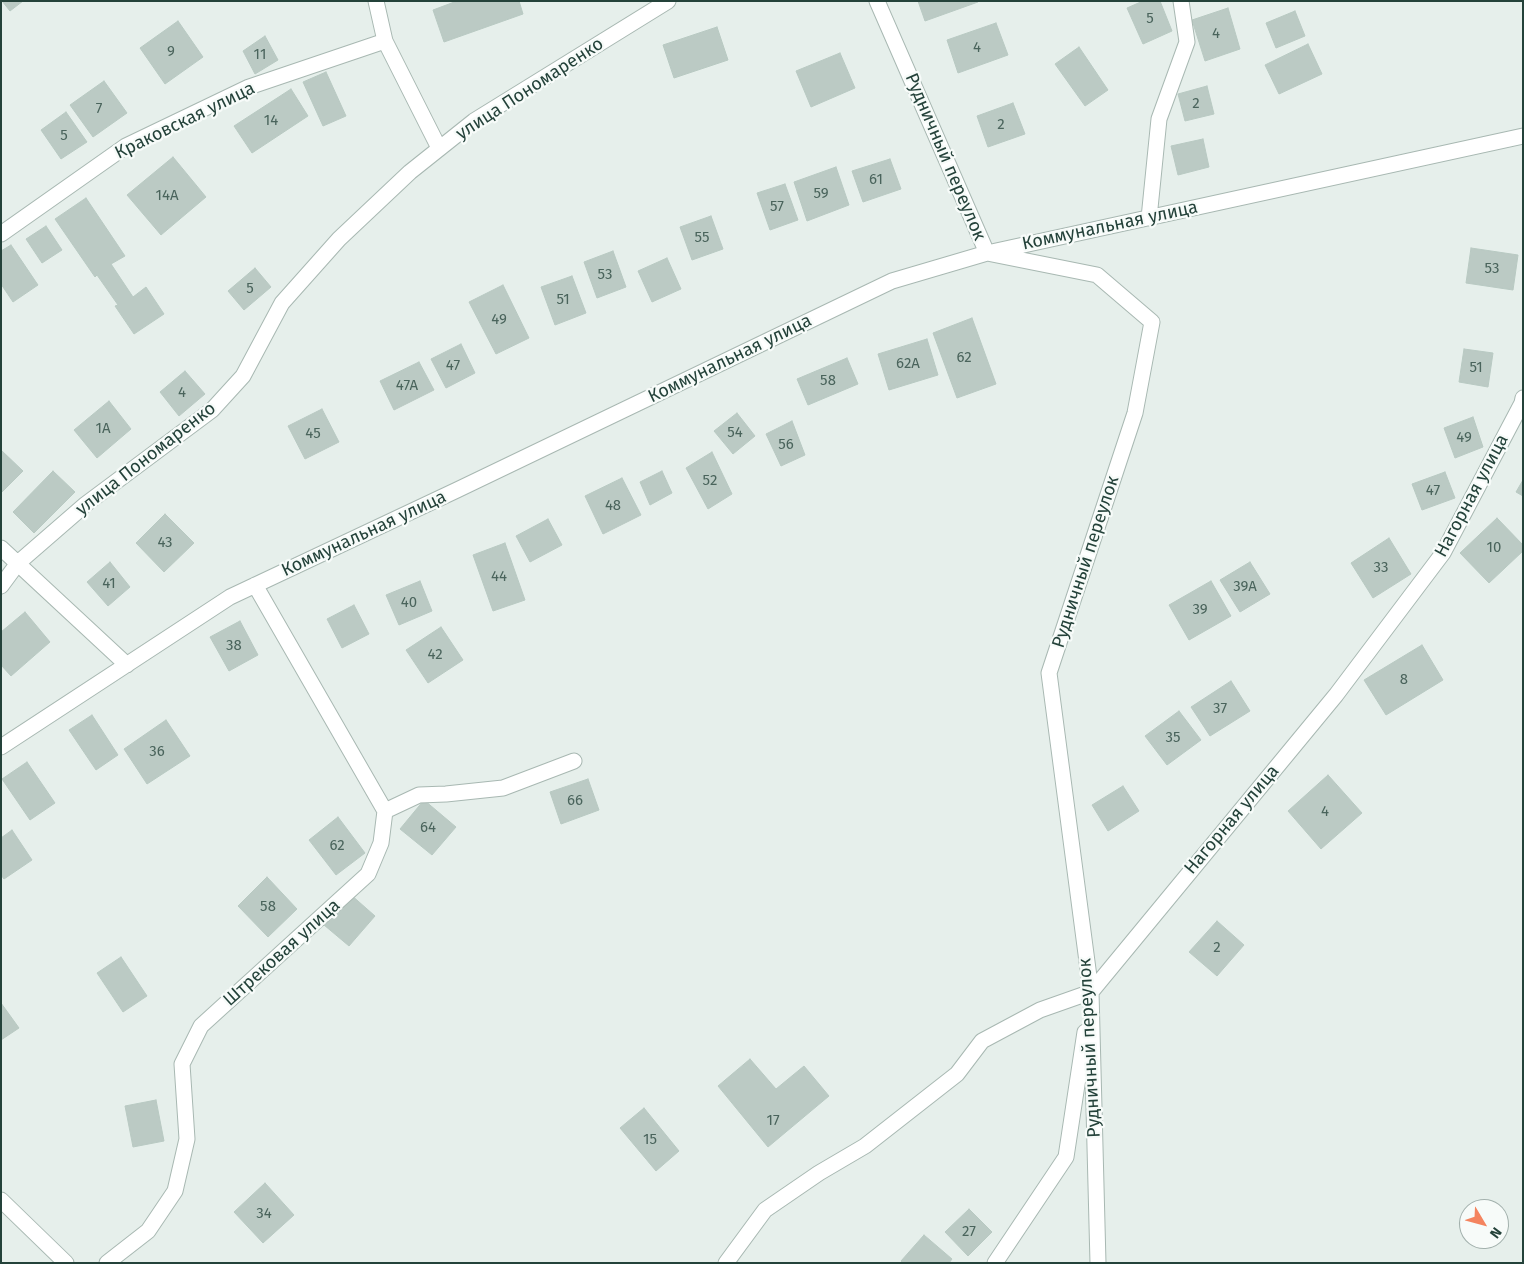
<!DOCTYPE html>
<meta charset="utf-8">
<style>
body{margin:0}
#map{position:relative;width:1524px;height:1264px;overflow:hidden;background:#e6efeb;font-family:"Fira Sans",sans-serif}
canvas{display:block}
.frame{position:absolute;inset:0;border:2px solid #24423a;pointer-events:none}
.north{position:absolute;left:1459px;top:1199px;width:50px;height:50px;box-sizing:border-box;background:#f7fbf9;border:1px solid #a3b1ad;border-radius:50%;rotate:127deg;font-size:14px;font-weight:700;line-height:20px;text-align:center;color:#24423a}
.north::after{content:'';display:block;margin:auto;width:18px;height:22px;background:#f4845f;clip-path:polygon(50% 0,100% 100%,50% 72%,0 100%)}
</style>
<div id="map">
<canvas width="1524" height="1264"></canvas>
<div class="frame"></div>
<div class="north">N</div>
</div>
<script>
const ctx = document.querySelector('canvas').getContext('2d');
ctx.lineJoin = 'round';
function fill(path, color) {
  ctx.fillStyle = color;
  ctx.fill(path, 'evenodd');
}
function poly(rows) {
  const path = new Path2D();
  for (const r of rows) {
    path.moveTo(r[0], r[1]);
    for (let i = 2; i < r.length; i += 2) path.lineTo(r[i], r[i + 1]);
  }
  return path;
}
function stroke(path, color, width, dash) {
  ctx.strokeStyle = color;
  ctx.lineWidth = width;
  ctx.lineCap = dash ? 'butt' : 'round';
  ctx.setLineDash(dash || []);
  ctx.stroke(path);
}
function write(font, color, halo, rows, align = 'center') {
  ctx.font = font + ' "Fira Sans",sans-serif';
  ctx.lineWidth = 4.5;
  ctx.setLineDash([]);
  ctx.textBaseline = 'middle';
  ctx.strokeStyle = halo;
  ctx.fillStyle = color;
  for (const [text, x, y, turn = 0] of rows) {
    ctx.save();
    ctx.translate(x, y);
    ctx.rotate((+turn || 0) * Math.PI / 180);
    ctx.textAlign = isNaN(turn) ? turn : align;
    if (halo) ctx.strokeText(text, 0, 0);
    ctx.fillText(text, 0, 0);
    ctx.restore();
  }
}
const building = poly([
 [2,1,23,1,10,11,2,1],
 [457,1,519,1,523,14,444,42,433,10,457,1],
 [918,1,978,1,978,2,925,21,918,1],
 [1143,1,1160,1,1172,31,1143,44,1127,8,1143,1],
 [1228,8,1240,49,1205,61,1192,20,1228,8],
 [1295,11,1305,36,1276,48,1266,23,1295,11],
 [178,21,203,57,165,84,140,48,178,21],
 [996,23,1008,55,958,73,947,40,996,23],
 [717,27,728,60,674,78,663,45,717,27],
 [265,36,278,60,255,74,243,51,265,36],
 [1308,44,1322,74,1279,94,1265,65,1308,44],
 [1079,47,1108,90,1085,106,1055,64,1079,47],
 [840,53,855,88,811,107,796,71,840,53],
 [326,72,346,116,323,126,303,82,326,72],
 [104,81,127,113,93,137,70,105,104,81],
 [1207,86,1214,114,1185,121,1178,94,1207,86],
 [291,89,308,116,252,153,234,126,291,89],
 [1013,103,1025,134,988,147,977,116,1013,103],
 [66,112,87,142,61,159,41,130,66,112],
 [1203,139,1209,167,1178,175,1171,146,1203,139],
 [173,157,206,197,161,235,127,195,173,157],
 [890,159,901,189,863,202,852,171,890,159],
 [836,167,849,205,807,221,794,182,836,167],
 [785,184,798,220,770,230,757,193,785,184],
 [86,198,125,256,111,264,133,297,146,287,164,314,134,334,115,306,118,305,97,275,95,277,55,219,86,198],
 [711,216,723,249,692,260,680,227,711,216],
 [46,226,62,250,42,263,26,239,46,226],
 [11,245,38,285,13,302,1,284,1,251,11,245],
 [1471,248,1518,255,1513,290,1466,283,1471,248],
 [613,251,626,287,597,298,584,262,613,251],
 [667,258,681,289,652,302,638,271,667,258],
 [255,268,271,287,244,310,228,291,255,268],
 [572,276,586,313,555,325,541,287,572,276],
 [503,285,529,338,496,354,469,302,503,285],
 [972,318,996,384,957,398,933,333,972,318],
 [927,339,938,375,889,390,878,354,927,339],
 [461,344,475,373,446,388,431,359,461,344],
 [1464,349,1493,353,1488,387,1459,382,1464,349],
 [847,358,858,384,808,405,797,379,847,358],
 [419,362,434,390,394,410,380,381,419,362],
 [185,371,205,394,179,416,160,392,185,371],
 [109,401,131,429,97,458,74,430,109,401],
 [322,409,339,442,305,459,288,426,322,409],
 [737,413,755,436,733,454,714,431,737,413],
 [1473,417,1483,447,1455,458,1444,428,1473,417],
 [792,421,805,455,781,466,766,434,792,421],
 [1,450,23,471,1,493,1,450],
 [712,452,732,494,708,509,686,468,712,452],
 [53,471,75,492,34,533,13,512,53,471],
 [662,471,672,493,650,505,640,482,662,471],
 [1445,472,1455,498,1422,510,1412,484,1445,472],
 [622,478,641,515,603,534,585,496,622,478],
 [1523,480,1523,496,1516,492,1523,480],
 [165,514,194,543,164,572,136,543,165,514],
 [1497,518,1523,545,1523,551,1489,583,1460,553,1497,518],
 [548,519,562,545,530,562,516,536,548,519],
 [1389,538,1411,574,1373,598,1351,563,1389,538],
 [505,543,525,600,493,611,473,555,505,543],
 [110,562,130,587,108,606,87,582,110,562],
 [1250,562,1270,594,1240,612,1220,580,1250,562],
 [420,581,432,611,399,625,386,595,420,581],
 [1211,581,1231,616,1189,640,1169,605,1211,581],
 [354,605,369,634,342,648,327,619,354,605],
 [25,612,50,642,11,676,1,665,1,632,25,612],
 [240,621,258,655,229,671,210,637,240,621],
 [441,627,463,660,428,683,406,650,441,627],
 [1422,645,1443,680,1386,715,1364,680,1422,645],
 [1231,681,1250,711,1210,736,1191,707,1231,681],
 [1179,711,1201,740,1167,765,1145,736,1179,711],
 [92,715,118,755,96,770,69,730,92,715],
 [166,720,190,756,147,784,124,749,166,720],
 [27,762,55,803,30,820,2,779,27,762],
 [1328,775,1362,813,1321,849,1288,811,1328,775],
 [588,779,599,810,561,824,550,792,588,779],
 [1123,786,1139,811,1108,831,1092,805,1123,786],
 [424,800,456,827,432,855,400,829,424,800],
 [338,817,365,853,336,875,309,840,338,817],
 [12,830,32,860,4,879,1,875,1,838,12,830],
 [267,877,297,909,268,937,238,906,267,877],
 [350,894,375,916,349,946,324,925,350,894],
 [1217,921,1244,945,1217,976,1189,952,1217,921],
 [121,957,147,996,123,1012,97,973,121,957],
 [1,1003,19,1028,1,1040,1,1003],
 [750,1059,776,1089,804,1066,829,1096,768,1147,718,1086,750,1059],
 [156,1100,164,1141,133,1147,125,1106,156,1100],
 [644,1108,679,1151,656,1171,620,1128,644,1108],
 [265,1183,294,1215,263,1243,234,1212,265,1183],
 [969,1209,992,1232,968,1256,945,1232,969,1209],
 [924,1235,952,1259,949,1263,903,1263,901,1261,924,1235]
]);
fill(building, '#bbcac4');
stroke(building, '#b8c9c2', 1);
const minor = poly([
 [376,1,385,41,439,148],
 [877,1,987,253,1097,275,1152,322,1135,413,1049,673,1091,992,1098,1263],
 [1149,218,1159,119,1187,42,1181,1],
 [1,234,126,146,249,87,385,41],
 [1,548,127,665],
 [255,585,385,811],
 [1,586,18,563,86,504,212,410,243,376,282,303,339,239,410,172,474,121,668,1],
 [1,747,230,597,457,490,892,281,987,253,1523,136],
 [1091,997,1091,992,1336,695,1443,553,1522,403,1523,398],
 [1,1200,66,1263],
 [107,1263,148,1231,175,1191,187,1139,182,1064,201,1026,368,874,381,843,385,811,419,795,446,794,503,788,574,761],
 [726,1263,765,1210,819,1173,865,1146,957,1074,982,1041,1040,1010,1091,992],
 [995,1263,1066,1157,1085,1032]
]);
stroke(minor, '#a8b8b2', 17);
stroke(minor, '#fff', 15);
write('15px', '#4a645c', null, [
 ["5",1150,19],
 ["4",1216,34],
 ["4",977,48],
 ["9",171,52],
 ["11",260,55],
 ["2",1196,104],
 ["7",99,109],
 ["14",271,121],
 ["2",1001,125],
 ["5",64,136],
 ["61",876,180],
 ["59",821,194],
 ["14А",167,196],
 ["57",777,207],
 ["55",702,238],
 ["53",1492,269],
 ["53",605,275],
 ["5",250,289],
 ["51",563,300],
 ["49",499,320],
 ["62",964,358],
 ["62А",908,364],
 ["47",453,366],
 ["51",1476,368],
 ["58",828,381],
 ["47А",407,386],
 ["4",182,393],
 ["1А",103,429],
 ["54",735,433],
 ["45",313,434],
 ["49",1464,438],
 ["56",786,445],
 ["52",710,481],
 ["47",1433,491],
 ["48",613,506],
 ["43",165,543],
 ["10",1494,548],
 ["33",1381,568],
 ["44",499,577],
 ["41",109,584],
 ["39А",1245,587],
 ["40",409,603],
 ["39",1200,610],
 ["38",234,646],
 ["42",435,655],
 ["8",1404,680],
 ["37",1220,709],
 ["35",1173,738],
 ["36",157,752],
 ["66",575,801],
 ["4",1325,812],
 ["64",428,828],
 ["62",337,846],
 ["58",268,907],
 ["2",1217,948],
 ["17",773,1121],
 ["15",650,1140],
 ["34",264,1214],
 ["27",969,1232]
]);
write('18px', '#24423a', '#f7fbf9', [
 ["улица Пономаренко",530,89,-33],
 ["Краковская улица",185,121,-26],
 ["Рудничный переулок",945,157,67],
 ["Коммунальная улица",1110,226,-12],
 ["Коммунальная улица",730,359,-26],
 ["улица Пономаренко",146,459,-38],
 ["Нагорная улица",1472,496,-62],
 ["Коммунальная улица",364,534,-25],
 ["Рудничный переулок",1086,562,-72],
 ["Нагорная улица",1232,820,-50],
 ["Штрековая улица",282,953,-42],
 ["Рудничный переулок",1090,1048,-93]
]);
</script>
